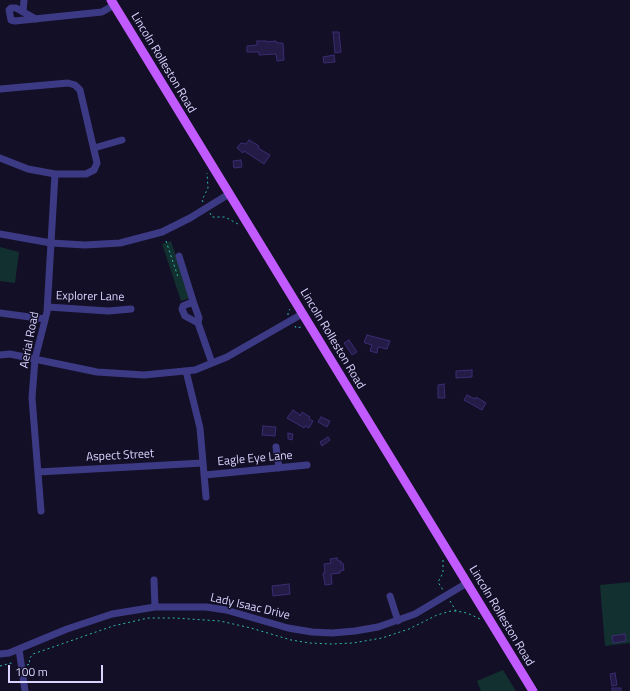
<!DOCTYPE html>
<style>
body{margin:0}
#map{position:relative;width:630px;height:691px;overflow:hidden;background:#130f26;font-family:"Titillium Web",sans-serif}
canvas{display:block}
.scale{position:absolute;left:8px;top:665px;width:95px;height:18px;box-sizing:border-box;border:2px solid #d9d4ff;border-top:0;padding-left:5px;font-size:12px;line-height:14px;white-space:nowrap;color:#d9d4ff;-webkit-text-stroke:3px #130f26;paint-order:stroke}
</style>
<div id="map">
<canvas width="630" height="691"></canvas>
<div class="scale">100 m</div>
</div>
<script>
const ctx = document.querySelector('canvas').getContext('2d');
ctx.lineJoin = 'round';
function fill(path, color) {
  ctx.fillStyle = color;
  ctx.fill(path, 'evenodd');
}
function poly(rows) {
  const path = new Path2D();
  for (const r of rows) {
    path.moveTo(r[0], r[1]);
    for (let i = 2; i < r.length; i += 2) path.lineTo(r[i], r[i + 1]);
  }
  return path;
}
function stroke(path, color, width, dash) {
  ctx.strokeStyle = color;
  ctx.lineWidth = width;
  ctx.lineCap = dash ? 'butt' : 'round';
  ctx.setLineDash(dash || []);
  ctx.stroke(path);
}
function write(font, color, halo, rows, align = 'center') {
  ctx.font = font + ' "Titillium Web",sans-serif';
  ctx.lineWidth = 3;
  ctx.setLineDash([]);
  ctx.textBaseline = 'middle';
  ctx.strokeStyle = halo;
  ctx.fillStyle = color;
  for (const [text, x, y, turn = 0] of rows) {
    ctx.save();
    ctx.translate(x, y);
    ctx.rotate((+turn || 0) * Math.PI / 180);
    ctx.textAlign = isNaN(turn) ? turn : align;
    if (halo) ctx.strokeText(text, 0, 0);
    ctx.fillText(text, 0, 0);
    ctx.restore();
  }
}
fill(poly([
 [171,241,190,298,181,301,162,244],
 [0,247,19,252,15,283,0,281],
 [630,582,630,643,605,646,600,585],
 [503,670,516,691,481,691,477,681]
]), '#12302f');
const building = poly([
 [333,32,339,32,341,52,335,53,333,32],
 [257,41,267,41,267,42,276,41,277,43,283,43,284,60,277,61,276,54,259,55,259,52,247,52,247,46,257,45,257,41],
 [334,55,335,62,324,63,323,57,334,55],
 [249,140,259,146,258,148,270,155,264,164,244,151,243,153,237,148,241,143,246,144,249,140],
 [241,160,242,167,234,168,233,161,241,160],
 [367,335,390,341,387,349,378,347,377,353,370,351,372,345,365,343,364,342,367,335],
 [349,340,357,352,352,355,344,343,349,340],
 [472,370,472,377,456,378,456,371,472,370],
 [444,384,445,398,438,398,438,385,444,384],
 [467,395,475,399,476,397,486,403,482,410,464,400,467,395],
 [293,410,299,414,300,416,302,412,310,417,309,419,313,421,309,428,305,426,304,428,287,418,293,410],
 [321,417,330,421,327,427,318,422,321,417],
 [263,426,276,427,275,436,262,435,263,426],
 [288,433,293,434,292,440,288,439,288,433],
 [328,437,330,440,322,446,320,442,328,437],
 [337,558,338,561,341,561,341,564,343,563,344,570,340,571,340,573,331,574,332,584,325,585,323,573,325,573,324,564,331,563,330,559,337,558],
 [289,584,290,594,273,596,272,586,289,584],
 [625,634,626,641,613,643,612,636,625,634],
 [615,673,617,685,612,686,610,674,615,673],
 [612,688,621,688,621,691,612,691,612,688]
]);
fill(building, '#241b47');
stroke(building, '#3b2d73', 1);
stroke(poly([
 [203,202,202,200,208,188,207,173],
 [210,213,212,217,225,217,238,224],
 [166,241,178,277],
 [288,315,288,313,290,309],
 [295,326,296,328,301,327],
 [443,560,443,573,438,582,443,590],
 [450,601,456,611,467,613,480,619],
 [27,665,30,664,29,659,33,654,113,626,148,618,175,618,220,621,251,628,291,640,310,643,331,644,353,643,382,638,409,629,437,615,451,611,456,611],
 [0,666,11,663,14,665]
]), '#2fb8b0', 1, [2, 3]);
stroke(poly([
 [23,12,24,0],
 [36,19,16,8,11,8,9,10,11,20,15,21,102,12,114,5],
 [0,89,68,83,75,85,80,90,97,163,94,170,86,174,55,174,28,169,0,158],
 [94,148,122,140],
 [0,234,51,243,85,245,120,243,162,232,190,218,229,194],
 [179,256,194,304],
 [48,307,108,311,131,309],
 [0,313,45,319],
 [198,323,185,316,182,309,183,306,190,303,194,304,199,318,198,323,212,363],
 [0,355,10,354,97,372,144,375,195,370,227,357,302,314],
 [186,371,200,428,206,497],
 [276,447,279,468],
 [38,472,203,463],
 [205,475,307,465],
 [41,511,32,398,35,359,47,312,55,174],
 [154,580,155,607],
 [390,596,398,621],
 [19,649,25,691],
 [0,654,9,653,67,629,112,614,155,607,206,607,226,610,288,628,312,632,332,633,355,631,378,627,415,614,467,583]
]), '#3d3a85', 7);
stroke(poly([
 [111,0,533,691]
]), '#c25bff', 9);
write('12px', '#d9d4ff', '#130f26', [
 ["Lincoln Rolleston Road",163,63,59],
 ["Explorer Lane",90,297,1],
 ["Lincoln Rolleston Road",332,339,59],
 ["Aerial Road",30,340,-79],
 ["Aspect Street",120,456,-3],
 ["Eagle Eye Lane",255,459,-5],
 ["Lady Isaac Drive",250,607,13],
 ["Lincoln Rolleston Road",501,616,59]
]);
</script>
